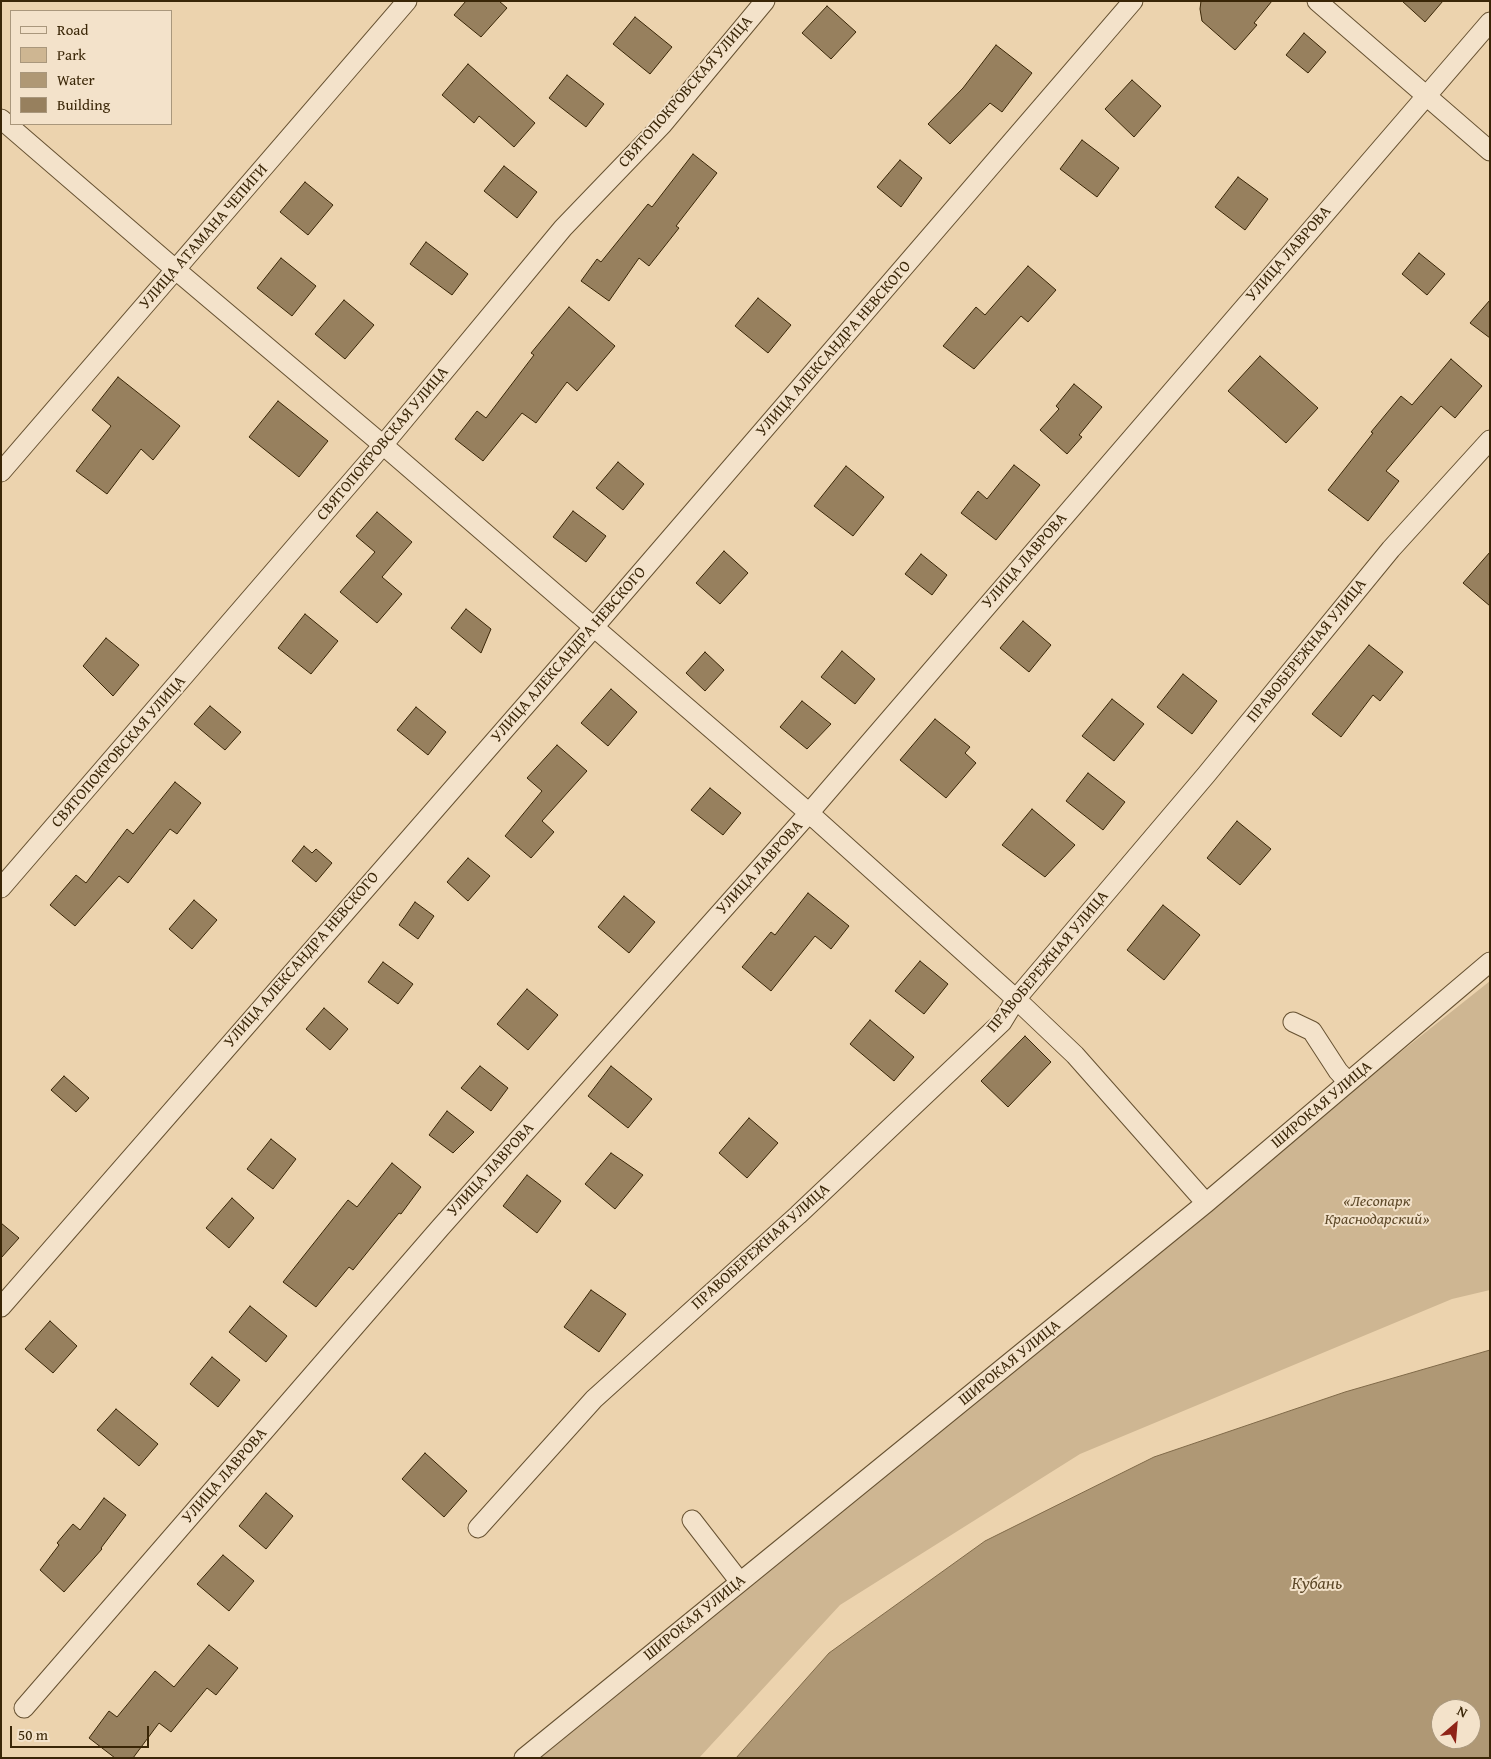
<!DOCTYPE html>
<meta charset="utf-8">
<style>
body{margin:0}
#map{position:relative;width:1491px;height:1759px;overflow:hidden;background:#ecd3ae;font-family:"Gentium Book Plus",serif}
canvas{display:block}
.frame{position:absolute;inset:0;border:2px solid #3a2607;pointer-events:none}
.legend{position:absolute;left:10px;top:10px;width:162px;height:115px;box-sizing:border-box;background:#f3e2ca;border:1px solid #a9977c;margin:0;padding:6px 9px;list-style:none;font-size:15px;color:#3a2607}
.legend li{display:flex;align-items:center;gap:10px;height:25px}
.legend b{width:25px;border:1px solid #a9977c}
.north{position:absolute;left:1431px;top:1699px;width:50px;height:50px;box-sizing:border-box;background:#f3e2ca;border:1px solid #a9977c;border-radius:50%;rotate:27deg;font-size:14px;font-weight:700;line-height:20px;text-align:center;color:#3a2607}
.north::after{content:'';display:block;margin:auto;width:18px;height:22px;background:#8f2418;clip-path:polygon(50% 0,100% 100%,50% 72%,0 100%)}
.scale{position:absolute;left:10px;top:1726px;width:139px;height:22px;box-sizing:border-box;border:2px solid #3a2607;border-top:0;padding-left:6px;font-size:15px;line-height:18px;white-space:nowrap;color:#3a2607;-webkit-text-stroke:4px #f3e2ca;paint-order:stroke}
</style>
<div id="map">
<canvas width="1491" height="1759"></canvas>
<div class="frame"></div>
<ul class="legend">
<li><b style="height:6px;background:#f3e2ca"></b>Road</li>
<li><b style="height:14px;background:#ceb692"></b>Park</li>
<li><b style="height:14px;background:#af9875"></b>Water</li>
<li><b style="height:14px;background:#97805e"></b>Building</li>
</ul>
<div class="north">N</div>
<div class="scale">50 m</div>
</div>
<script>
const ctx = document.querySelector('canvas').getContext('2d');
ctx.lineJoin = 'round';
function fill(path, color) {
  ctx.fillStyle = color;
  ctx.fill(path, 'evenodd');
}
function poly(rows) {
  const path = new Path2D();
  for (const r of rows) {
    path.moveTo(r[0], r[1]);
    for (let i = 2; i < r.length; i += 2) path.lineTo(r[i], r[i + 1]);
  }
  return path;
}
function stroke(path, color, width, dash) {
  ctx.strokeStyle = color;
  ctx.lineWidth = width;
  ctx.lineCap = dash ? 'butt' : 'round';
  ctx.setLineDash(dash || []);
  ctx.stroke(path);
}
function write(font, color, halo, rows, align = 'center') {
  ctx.font = font + ' "Gentium Book Plus",serif';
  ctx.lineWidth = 4;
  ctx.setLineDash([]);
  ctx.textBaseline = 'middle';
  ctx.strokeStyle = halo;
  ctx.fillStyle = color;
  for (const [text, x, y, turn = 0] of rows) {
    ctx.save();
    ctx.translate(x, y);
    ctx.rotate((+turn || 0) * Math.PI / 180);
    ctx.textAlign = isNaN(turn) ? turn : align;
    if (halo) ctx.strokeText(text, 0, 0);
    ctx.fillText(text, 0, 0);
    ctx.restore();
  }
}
fill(poly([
 [1490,981,1490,1290,1452,1299,1080,1454,840,1605,699,1758,513,1758]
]), '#ceb692');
const water = poly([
 [1490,1350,1490,1758,736,1758,829,1653,985,1541,1154,1457,1345,1392,1490,1350],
 [1441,1709,1471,1709,1471,1739,1441,1739,1441,1709]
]);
fill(water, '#af9875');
stroke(water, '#806a49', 1);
const building = poly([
 [466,1,499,1,507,8,481,37,454,15,466,1],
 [1201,1,1272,1,1254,23,1257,25,1235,50,1202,21,1200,9,1201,1],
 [1402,1,1443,1,1425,22,1402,1],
 [827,6,856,32,831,59,802,33,827,6],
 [635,17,672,47,650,74,613,44,635,17],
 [1304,33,1326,52,1308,73,1286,55,1304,33],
 [996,45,1032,73,1002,112,990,103,950,144,928,124,963,88,996,45],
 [468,64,535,123,514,147,479,116,474,123,442,95,468,64],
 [567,75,604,104,586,127,549,98,567,75],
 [1132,80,1161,106,1134,137,1105,109,1132,80],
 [1082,140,1119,168,1097,197,1060,169,1082,140],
 [693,154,717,173,676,226,679,228,649,266,639,258,609,301,581,281,597,259,601,262,648,204,652,207,693,154],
 [900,160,922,178,901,207,877,187,900,160],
 [504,166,537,192,517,218,484,191,504,166],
 [1238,177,1268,199,1245,230,1215,207,1238,177],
 [305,182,333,205,308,235,280,212,305,182],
 [426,242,468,274,452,295,410,264,426,242],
 [1419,253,1445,274,1427,295,1402,274,1419,253],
 [281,258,316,286,292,316,257,288,281,258],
 [1028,266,1056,290,1028,322,1021,316,974,369,943,346,976,307,985,315,1028,266],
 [758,298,791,325,768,353,735,326,758,298],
 [344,300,374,325,345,359,315,334,344,300],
 [1490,300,1490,338,1470,323,1490,300],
 [569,307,615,346,577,391,567,382,536,423,522,413,483,461,455,439,477,411,486,418,534,355,531,353,569,307],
 [1260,356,1318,408,1286,443,1228,391,1260,356],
 [1451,359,1482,386,1455,418,1441,406,1386,471,1399,481,1368,521,1328,490,1373,433,1371,432,1401,396,1412,405,1451,359],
 [118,377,180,426,153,460,141,449,107,494,76,471,111,426,92,410,118,377],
 [1074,384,1102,407,1079,435,1082,437,1067,454,1040,430,1059,409,1056,406,1074,384],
 [278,401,328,441,299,477,249,437,278,401],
 [618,462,644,484,623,510,596,488,618,462],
 [1014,465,1040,485,996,540,961,513,978,491,987,499,1014,465],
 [846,466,884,497,853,536,814,506,846,466],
 [573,511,606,536,586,562,553,537,573,511],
 [377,512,412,542,382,577,402,594,377,623,340,592,375,552,356,536,377,512],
 [724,551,748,573,720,604,696,583,724,551],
 [1490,552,1490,606,1463,583,1490,552],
 [921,554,947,575,932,595,905,574,921,554],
 [466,609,491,629,481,653,451,628,466,609],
 [305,614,338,641,311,674,278,648,305,614],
 [1023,621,1051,645,1029,672,1000,648,1023,621],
 [106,638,139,665,113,696,83,666,106,638],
 [1369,645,1403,672,1380,701,1373,695,1341,737,1312,714,1369,645],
 [842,651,875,679,855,704,821,677,842,651],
 [705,652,724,670,705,691,686,673,705,652],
 [1183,674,1217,701,1192,734,1157,707,1183,674],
 [611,689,637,712,608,746,581,723,611,689],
 [1112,699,1144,724,1114,761,1082,736,1112,699],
 [802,701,831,724,807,749,780,727,802,701],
 [210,706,241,732,225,750,194,724,210,706],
 [416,707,446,732,428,755,397,730,416,707],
 [935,719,970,747,965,753,976,763,946,798,900,760,935,719],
 [557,745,587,771,542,821,554,832,531,858,505,836,542,791,527,778,557,745],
 [1088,773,1125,802,1103,830,1066,801,1088,773],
 [175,782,201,803,177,834,170,829,128,883,119,876,75,926,50,905,76,875,86,883,127,829,133,834,175,782],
 [710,788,741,813,723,835,691,810,710,788],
 [1032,809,1075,845,1045,877,1002,845,1032,809],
 [1237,821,1271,849,1240,885,1207,858,1237,821],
 [304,846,312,853,316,849,332,863,316,882,292,861,304,846],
 [468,858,490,876,468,901,447,882,468,858],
 [808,893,849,926,831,949,815,936,771,991,742,967,771,932,775,935,808,893],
 [624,896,655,922,629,953,598,927,624,896],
 [194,900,217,920,192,949,169,929,194,900],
 [415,902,434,916,418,939,399,925,415,902],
 [1163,905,1200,935,1164,980,1127,950,1163,905],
 [920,961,948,984,924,1014,895,991,920,961],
 [383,962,413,984,398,1004,368,982,383,962],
 [527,989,558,1015,528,1050,497,1024,527,989],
 [324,1008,348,1029,330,1050,306,1029,324,1008],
 [870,1020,914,1057,894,1081,850,1044,870,1020],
 [1025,1036,1051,1062,1008,1107,981,1081,1025,1036],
 [480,1066,508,1088,491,1111,461,1088,480,1066],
 [611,1066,652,1099,628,1128,588,1096,611,1066],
 [64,1076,89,1098,76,1112,51,1090,64,1076],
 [447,1111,474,1132,453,1153,429,1135,447,1111],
 [749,1118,778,1143,747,1178,719,1153,749,1118],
 [271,1139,296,1159,273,1189,247,1169,271,1139],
 [611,1153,643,1175,615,1209,585,1184,611,1153],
 [392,1163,421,1187,401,1214,399,1213,353,1270,349,1267,316,1307,283,1282,348,1200,357,1207,392,1163],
 [527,1175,561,1201,537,1233,503,1206,527,1175],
 [232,1198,254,1218,229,1248,206,1228,232,1198],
 [1,1223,19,1238,1,1258,1,1223],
 [591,1290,626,1314,599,1352,564,1327,591,1290],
 [250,1306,287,1336,266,1362,229,1332,250,1306],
 [50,1321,77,1346,53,1373,25,1349,50,1321],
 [212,1357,240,1380,218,1407,190,1384,212,1357],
 [116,1409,158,1444,139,1466,97,1430,116,1409],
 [425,1453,467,1491,444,1517,402,1479,425,1453],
 [266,1493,293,1516,266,1549,239,1526,266,1493],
 [104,1498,126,1515,101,1548,102,1549,64,1592,40,1570,59,1545,57,1543,73,1524,80,1530,104,1498],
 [223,1555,254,1581,229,1611,197,1584,223,1555],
 [209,1645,238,1668,216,1695,207,1688,171,1732,159,1723,133,1758,115,1758,89,1738,109,1711,117,1717,155,1671,174,1687,209,1645]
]);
fill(building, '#97805e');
stroke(building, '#3a2607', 1);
const minor = poly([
 [1317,1,1490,151],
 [1,119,176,270,383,445,809,813,1016,999,1075,1055,1206,1203],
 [1,472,407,1],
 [1,888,383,445,563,228,662,125,765,1],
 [1293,1022,1312,1031,1338,1071,1348,1082],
 [1,1307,594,627,1133,1],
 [692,1520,740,1582],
 [478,1528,594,1399,798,1215,1002,1022,1016,999,1206,775,1391,549,1490,440],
 [24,1708,440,1228,809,813,1490,22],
 [524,1758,1206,1203,1490,962]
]);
stroke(minor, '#665131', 21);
stroke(minor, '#f3e2ca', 19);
write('16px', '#3a2607', '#f3e2ca', [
 ["СВЯТОПОКРОВСКАЯ УЛИЦА",686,92,-49],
 ["УЛИЦА АТАМАНА ЧЕПИГИ",204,237,-49],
 ["УЛИЦА ЛАВРОВА",1289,254,-49],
 ["УЛИЦА АЛЕКСАНДРА НЕВСКОГО",834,349,-49],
 ["СВЯТОПОКРОВСКАЯ УЛИЦА",383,444,-50],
 ["УЛИЦА ЛАВРОВА",1025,561,-49],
 ["ПРАВОБЕРЕЖНАЯ УЛИЦА",1307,651,-51],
 ["УЛИЦА АЛЕКСАНДРА НЕВСКОГО",569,655,-49],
 ["СВЯТОПОКРОВСКАЯ УЛИЦА",119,752,-49],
 ["УЛИЦА ЛАВРОВА",760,868,-48],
 ["УЛИЦА АЛЕКСАНДРА НЕВСКОГО",302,960,-49],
 ["ПРАВОБЕРЕЖНАЯ УЛИЦА",1048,962,-50],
 ["ШИРОКАЯ УЛИЦА",1322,1105,-40],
 ["УЛИЦА ЛАВРОВА",491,1170,-48],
 ["ПРАВОБЕРЕЖНАЯ УЛИЦА",761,1247,-42],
 ["ШИРОКАЯ УЛИЦА",1010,1363,-39],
 ["УЛИЦА ЛАВРОВА",225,1476,-49],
 ["ШИРОКАЯ УЛИЦА",695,1618,-39]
]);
write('italic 16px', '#5f4a2a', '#f3e2ca', [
 ["«Лесопарк",1377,1202],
 ["Краснодарский»",1377,1220]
]);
write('italic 18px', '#5d4828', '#f3e2ca', [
 ["Кубань",1317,1584]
]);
</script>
